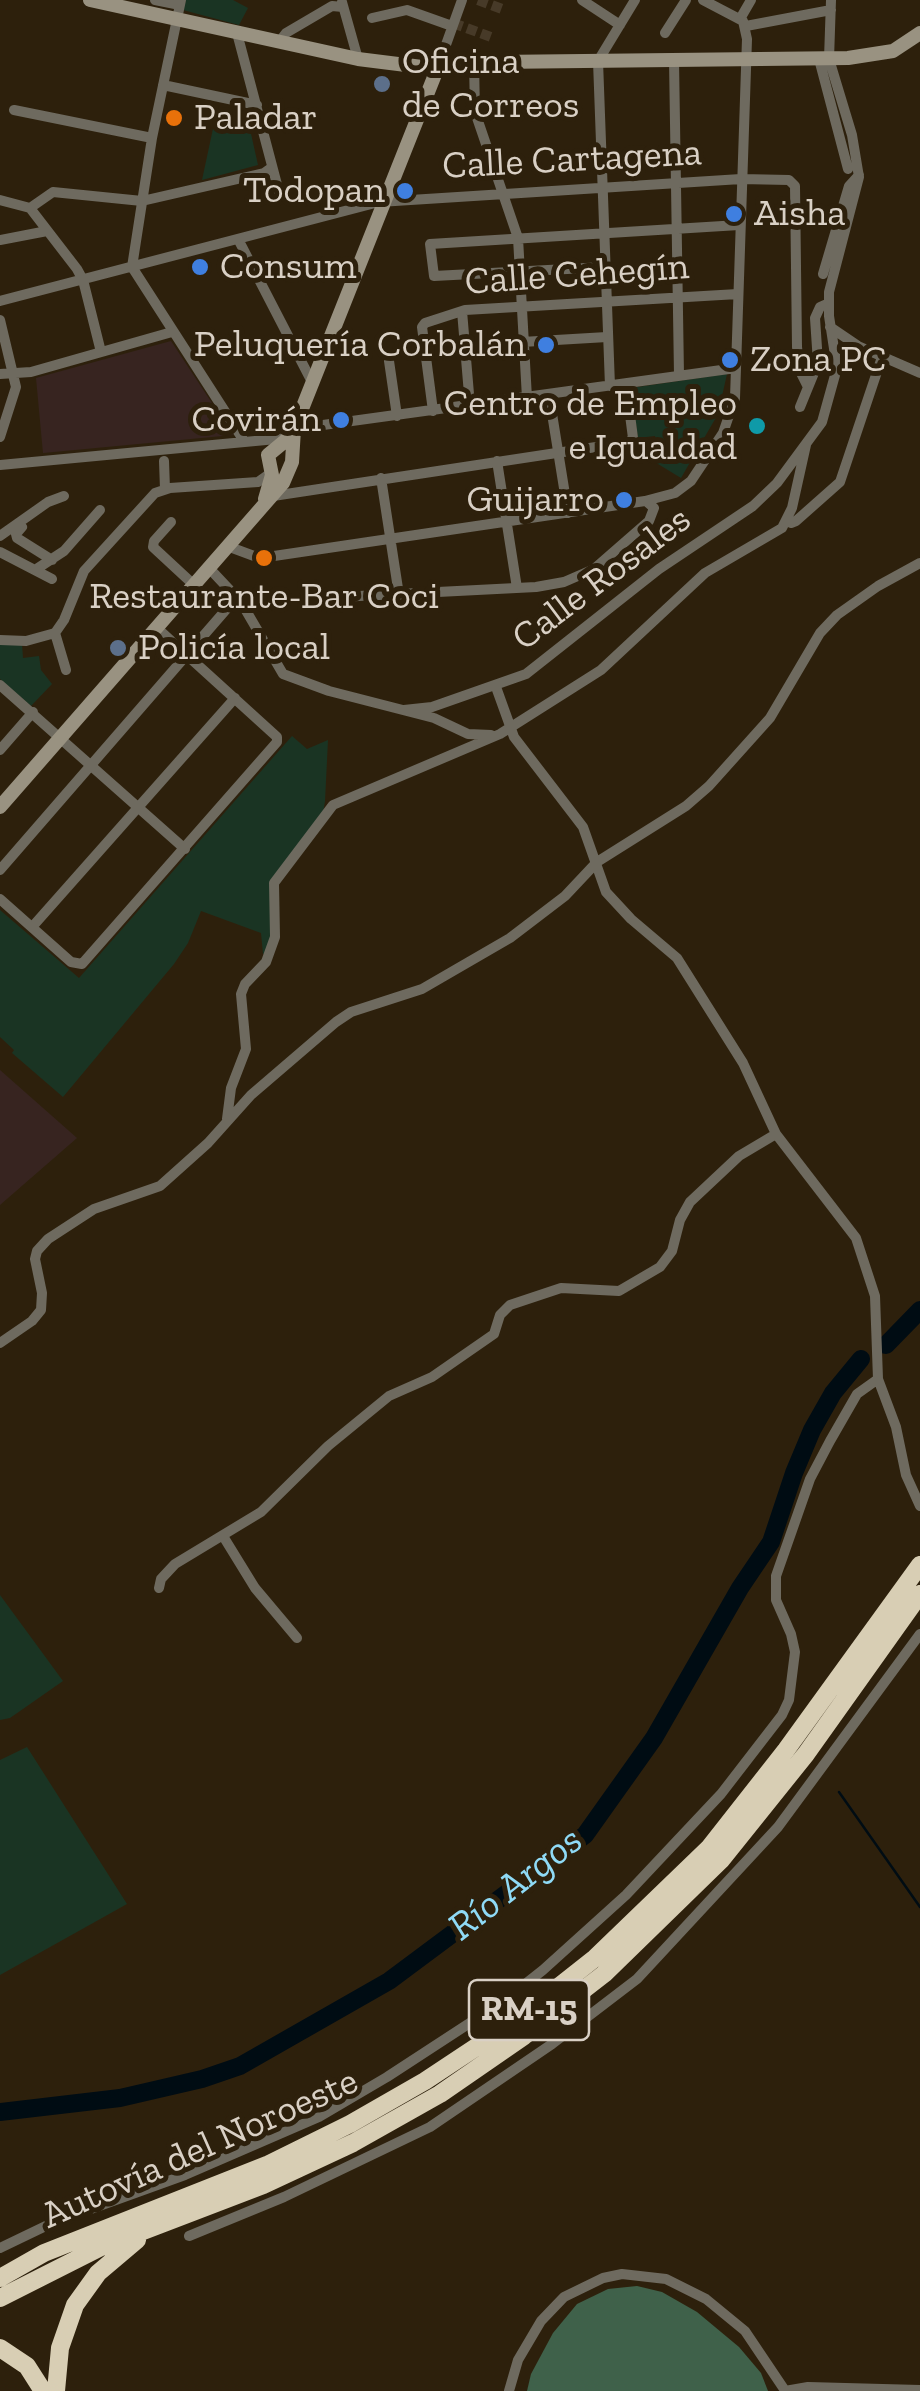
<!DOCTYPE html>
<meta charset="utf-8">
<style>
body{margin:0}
canvas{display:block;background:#2d200c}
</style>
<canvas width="920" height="2391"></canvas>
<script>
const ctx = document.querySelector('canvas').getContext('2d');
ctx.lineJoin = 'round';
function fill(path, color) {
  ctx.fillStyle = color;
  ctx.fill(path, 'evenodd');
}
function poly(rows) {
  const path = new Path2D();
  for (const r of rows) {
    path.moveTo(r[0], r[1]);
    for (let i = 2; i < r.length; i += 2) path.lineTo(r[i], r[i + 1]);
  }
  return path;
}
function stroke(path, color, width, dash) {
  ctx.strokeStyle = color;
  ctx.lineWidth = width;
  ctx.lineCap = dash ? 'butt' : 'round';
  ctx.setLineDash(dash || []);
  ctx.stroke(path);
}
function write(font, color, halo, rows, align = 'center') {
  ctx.font = font + ' "Zilla Slab",serif';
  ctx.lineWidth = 10;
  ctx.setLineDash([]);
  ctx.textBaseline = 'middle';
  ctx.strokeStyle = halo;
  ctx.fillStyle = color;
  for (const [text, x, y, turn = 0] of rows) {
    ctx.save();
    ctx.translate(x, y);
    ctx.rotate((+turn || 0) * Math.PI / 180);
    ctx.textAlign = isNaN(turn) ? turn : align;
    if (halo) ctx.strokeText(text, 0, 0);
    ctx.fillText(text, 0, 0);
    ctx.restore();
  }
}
fill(poly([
 [171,341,233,435,43,453,36,378],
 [0,1070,77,1138,0,1205]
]), '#372420');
fill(poly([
 [186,0,233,0,248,8,239,25,183,10],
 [217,110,247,116,258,165,202,180],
 [727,374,718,414,681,478,653,461,652,444,656,443,655,436,638,438,631,388],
 [0,643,22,644,23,658,39,656,41,670,52,684,31,706,0,679],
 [292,736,307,749,328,740,325,801,323,813,280,868,268,952,263,954,261,933,201,911,188,943,174,964,63,1097,12,1053,14,1050,0,1037,0,910,79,978],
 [0,1595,63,1681,10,1718,0,1720],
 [27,1747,127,1904,0,1975,0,1760]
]), '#1a3423');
fill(poly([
 [637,2286,662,2292,697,2312,739,2347,761,2373,768,2391,527,2391,531,2374,553,2333,577,2304,608,2289]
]), '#3f614a');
stroke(poly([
 [839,1792,920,1907]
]), '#000c13', 2.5);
stroke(poly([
 [886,1345,920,1310],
 [0,2112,120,2098,202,2079,240,2066,389,1981,585,1835,654,1738,740,1588,771,1542,794,1473,812,1430,833,1393,861,1359]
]), '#000c13', 18);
stroke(poly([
 [478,0,502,9],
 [453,23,491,37]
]), '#473a28', 10, [10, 5]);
stroke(poly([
 [155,0,180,5],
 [181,0,152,138,132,267,244,441],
 [582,0,620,25],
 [342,2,358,59],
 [372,18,407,10,452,26],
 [740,19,751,0],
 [746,26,831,10],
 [237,33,279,192],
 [665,33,686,0],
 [279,42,286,33,332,6,343,7],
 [819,59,848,169],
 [674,60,679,375],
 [474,62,475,112,518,238,527,398],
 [438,67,462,0],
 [163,85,257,105],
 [14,110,152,138],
 [0,200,30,208,77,269,83,280,101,352],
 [30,208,53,192,142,201,264,173,271,168],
 [238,239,312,382],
 [0,240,47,231],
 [605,267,434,276,430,244,739,225],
 [823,274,849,186,859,175],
 [0,301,379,202,741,179,789,180,795,186,797,347,800,371,807,385],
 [462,311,470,406],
 [0,320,16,387,0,437],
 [830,327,858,346,920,373],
 [522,342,607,337],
 [389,361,397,416],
 [0,374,31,372,172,332],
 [610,386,598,61,635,0],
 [549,395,568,513],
 [800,407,818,363,815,318,820,307,829,303],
 [433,411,422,327,425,323,465,310,738,294],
 [294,429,736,368],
 [164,461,165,489],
 [497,461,517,588],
 [0,465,287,438],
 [381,478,399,595],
 [273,496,629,442,633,438,626,384],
 [788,519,791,523,796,521,840,482,882,357],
 [171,522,154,541,153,547,194,585],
 [20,525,22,527,16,534,17,538,52,560],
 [0,536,48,502,64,496],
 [227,546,254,556,274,556,645,501,675,493,691,481,723,433,735,398,747,39,743,21,703,0],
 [0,552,52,579],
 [209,568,241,602,283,674,329,691,434,718,468,734,491,735],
 [35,570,64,551,100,510],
 [241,602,536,587,564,582,594,569,649,521,654,508,646,501],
 [55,633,66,670],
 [0,640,26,641,55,633,64,620,84,571,155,493,170,488,258,482,272,472],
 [0,685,185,849],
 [496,687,514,737,583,827,606,892,631,919,677,958,743,1063,776,1134,856,1238,875,1296,878,1379,896,1427,906,1475,920,1506],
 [404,710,432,707,526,674,659,569,753,506,777,483,822,422,837,368,829,316,829,292,859,177,852,135,829,59,831,0],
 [0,750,33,712],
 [0,870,237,597],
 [0,899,71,962,82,964,277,742,277,737,157,628],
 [33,926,235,698],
 [227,1119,231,1088,246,1049,241,994,245,984,266,962,275,937,274,883,333,805,500,734,601,670,705,573,782,528,792,508,806,445],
 [0,1343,32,1321,41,1310,42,1293,35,1259,37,1251,48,1239,94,1209,160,1186,208,1143,251,1095,336,1022,351,1012,422,989,510,938,565,896,597,862,686,806,709,786,770,718,820,633,837,615,878,586,920,563],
 [223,1536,255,1588,297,1638],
 [159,1588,161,1579,175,1564,261,1512,328,1446,389,1396,432,1377,494,1334,500,1315,510,1305,561,1288,619,1291,660,1267,672,1251,680,1220,690,1202,739,1156,776,1134],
 [189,2236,284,2197,430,2127,552,2044,637,1979,778,1827,920,1634],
 [0,2248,52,2223,185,2175,319,2117,387,2077,505,2000,543,1970,626,1895,721,1794,782,1715,789,1700,795,1652,791,1634,776,1600,776,1576,810,1479,830,1441,857,1394,878,1379],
 [509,2391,518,2360,541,2321,564,2297,603,2278,622,2274,666,2279,706,2299,745,2331,784,2389],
 [785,2391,808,2387,920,2390]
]), '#6e6a5f', 10);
stroke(poly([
 [90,0,358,59,422,67,496,62,848,58,893,51,920,33],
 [265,499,272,475,268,455,285,441,294,429,438,67],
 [0,807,283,483,292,462,294,429]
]), '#999281', 14);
stroke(poly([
 [0,2278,44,2253,269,2164,350,2124,425,2081,514,2022,595,1958,709,1848,786,1750,920,1565],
 [0,2298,101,2247,263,2185,353,2143,440,2094,524,2036,604,1974,721,1860,806,1754,920,1594],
 [0,2348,27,2366,43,2391],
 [56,2391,60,2348,75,2305,98,2273,137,2240]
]), '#d8ceb4', 18);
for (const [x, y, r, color] of [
 [382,84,10,"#5c6f8a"],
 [174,118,10,"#e8710a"],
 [405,191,10,"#3f7fe0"],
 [734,214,10,"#3f7fe0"],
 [200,267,10,"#3f7fe0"],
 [546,345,10,"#3f7fe0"],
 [730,360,10,"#3f7fe0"],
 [341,420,10,"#3f7fe0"],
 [757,426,10,"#0f9aa8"],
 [624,500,10,"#3f7fe0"],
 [264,558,10,"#e8710a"],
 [118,648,10,"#5c6f8a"]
]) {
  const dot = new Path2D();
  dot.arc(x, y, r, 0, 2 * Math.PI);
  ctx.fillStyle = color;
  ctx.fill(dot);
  stroke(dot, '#2d200c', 4);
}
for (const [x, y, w] of [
 [529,2010,120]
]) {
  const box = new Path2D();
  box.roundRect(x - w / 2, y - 30, w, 60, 8);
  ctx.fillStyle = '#2d200c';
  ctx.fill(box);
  stroke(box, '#d9d0c5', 2.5);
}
write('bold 35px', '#d9d0c5', null, [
 ["RM-15",529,2010]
]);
write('38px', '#d9d0c5', '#2d200c', [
 ["Oficina",402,62],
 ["de Correos",402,106],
 ["Paladar",194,118],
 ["Todopan",385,191,"right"],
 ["Aisha",754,214],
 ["Consum",220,267],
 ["Peluquería Corbalán",526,345,"right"],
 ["Zona PC",750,360],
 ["Centro de Empleo",737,404,"right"],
 ["e Igualdad",737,448,"right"],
 ["Covirán",321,420,"right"],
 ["Guijarro",604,500,"right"],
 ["Restaurante-Bar Coci",264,597,"center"],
 ["Policía local",138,648]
], 'left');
write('38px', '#d9d0c5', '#2d200c', [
 ["Calle Cartagena",572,160,-3],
 ["Calle Cehegín",577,275,-4],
 ["Calle Rosales",602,579,-37],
 ["Autovía del Noroeste",200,2149,-24]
]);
write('italic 40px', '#8fdaf6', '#2d200c', [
 ["Río Argos",516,1884,-38]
]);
</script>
